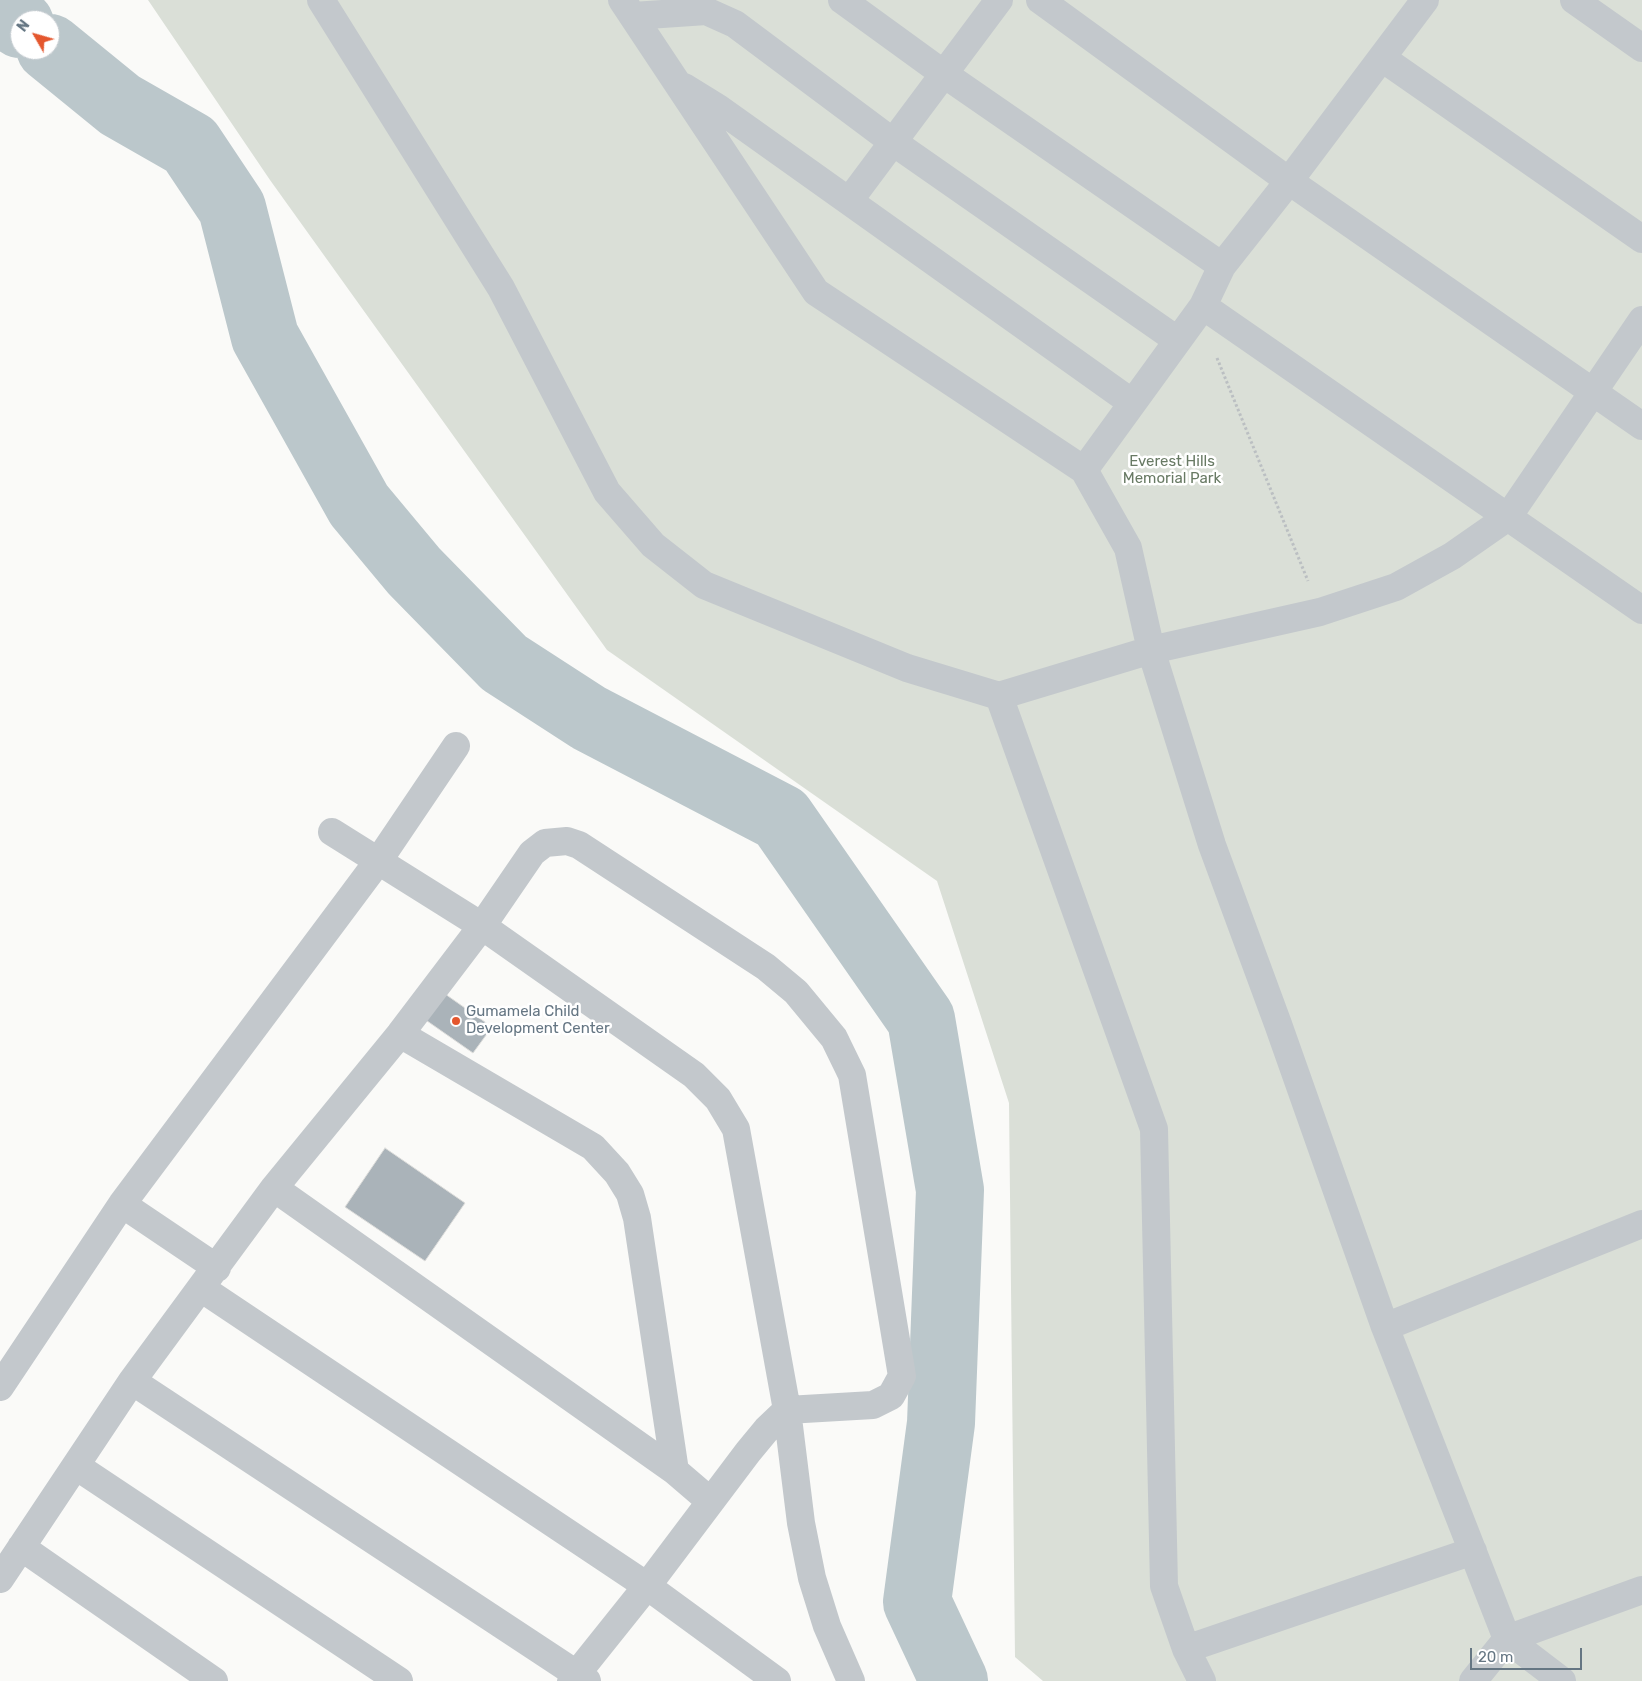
<!DOCTYPE html>
<style>
body{margin:0}
#map{position:relative;width:1642px;height:1681px;overflow:hidden;background:#fafaf8;font-family:Rubik,sans-serif}
canvas{display:block}
.north{position:absolute;left:10px;top:10px;width:50px;height:50px;box-sizing:border-box;background:#fff;border:1px solid #c1c8cd;border-radius:50%;rotate:308deg;font-size:14px;font-weight:700;line-height:20px;text-align:center;color:#657683}
.north::after{content:'';display:block;margin:auto;width:18px;height:22px;background:#e4572e;clip-path:polygon(50% 0,100% 100%,50% 72%,0 100%)}
.scale{position:absolute;left:1470px;top:1648px;width:112px;height:22px;box-sizing:border-box;border:2px solid #657683;border-top:0;padding-left:6px;font-size:15px;line-height:18px;white-space:nowrap;color:#657683;-webkit-text-stroke:4px #fff;paint-order:stroke}
</style>
<div id="map">
<canvas width="1642" height="1681"></canvas>
<div class="north">N</div>
<div class="scale">20 m</div>
</div>
<script>
const ctx = document.querySelector('canvas').getContext('2d');
ctx.lineJoin = 'round';
function fill(path, color) {
  ctx.fillStyle = color;
  ctx.fill(path, 'evenodd');
}
function poly(rows) {
  const path = new Path2D();
  for (const r of rows) {
    path.moveTo(r[0], r[1]);
    for (let i = 2; i < r.length; i += 2) path.lineTo(r[i], r[i + 1]);
  }
  return path;
}
function stroke(path, color, width, dash) {
  ctx.strokeStyle = color;
  ctx.lineWidth = width;
  ctx.lineCap = dash ? 'butt' : 'round';
  ctx.setLineDash(dash || []);
  ctx.stroke(path);
}
function write(font, color, halo, rows, align = 'center') {
  ctx.font = font + ' Rubik,sans-serif';
  ctx.lineWidth = 5;
  ctx.setLineDash([]);
  ctx.textBaseline = 'middle';
  ctx.strokeStyle = halo;
  ctx.fillStyle = color;
  for (const [text, x, y, turn = 0] of rows) {
    ctx.save();
    ctx.translate(x, y);
    ctx.rotate((+turn || 0) * Math.PI / 180);
    ctx.textAlign = isNaN(turn) ? turn : align;
    if (halo) ctx.strokeText(text, 0, 0);
    ctx.fillText(text, 0, 0);
    ctx.restore();
  }
}
fill(poly([
 [148,0,1642,0,1642,1681,1043,1681,1015,1657,1009,1103,937,881,607,650,270,180]
]), '#dadfd7');
stroke(poly([
 [0,8,20,24],
 [50,48,120,105,190,145,232,208,265,337,359,505,414,571,504,663,589,718,781,818,921,1019,950,1190,941,1423,917,1602,954,1681]
]), '#bbc7cb', 68);
const building = poly([
 [438,989,492,1027,473,1053,420,1016,438,989],
 [385,1148,465,1203,425,1261,345,1207,385,1148]
]);
fill(building, '#aab3b9');
stroke(building, '#dcdcda', 1);
stroke(poly([
 [1217,358,1308,581]
]), '#bbbfc2', 3, [2.5, 2.5]);
stroke(poly([
 [321,0,501,288,607,492,653,545,704,585,907,668,999,696,1151,650,1320,612,1396,587,1452,556,1508,517,1642,320],
 [622,0,816,292,1084,470,1128,548,1151,650,1212,845,1278,1024,1385,1327,1507,1639,1562,1681],
 [842,0,944,74,1222,266],
 [1040,0,1289,181,1642,426],
 [1574,0,1642,48],
 [633,16,706,11,735,24,893,142,1177,340],
 [1382,58,1642,239],
 [684,87,718,108,1131,402],
 [849,201,999,0],
 [1203,306,1642,610],
 [1084,470,1203,306,1222,266,1289,181,1425,0],
 [999,696,1154,1129,1164,1586,1186,1649,1202,1681],
 [332,832,482,926,694,1075,718,1099,736,1129,787,1410,801,1523,812,1578,827,1626,851,1681],
 [400,1034,593,1147,617,1173,630,1194,637,1218,675,1471],
 [274,1188,675,1471,710,1501],
 [122,1204,217,1268],
 [201,1288,647,1586,777,1681],
 [1385,1327,1642,1224],
 [132,1381,587,1681],
 [0,1387,122,1204,379,860,456,746],
 [76,1466,399,1681],
 [21,1547,214,1681],
 [0,1579,132,1381,274,1188,400,1034,482,926,532,853,545,843,567,841,579,845,766,967,796,992,834,1038,852,1075,902,1376,891,1396,873,1405,787,1410,767,1429,748,1452,647,1586,571,1681],
 [1186,1649,1473,1551],
 [1473,1681,1507,1639,1642,1590]
]), '#c3c8cc', 28);
for (const [x, y, r, color] of [
 [456,1021,5,"#e4572e"]
]) {
  const dot = new Path2D();
  dot.arc(x, y, r, 0, 2 * Math.PI);
  ctx.fillStyle = color;
  ctx.fill(dot);
  stroke(dot, '#fff', 2);
}
write('15px', '#687a64', '#fff', [
 ["Everest Hills",1172,462],
 ["Memorial Park",1172,479]
]);
write('15px', '#657683', '#fff', [
 ["Gumamela Child",466,1012],
 ["Development Center",466,1029]
], 'left');
</script>
